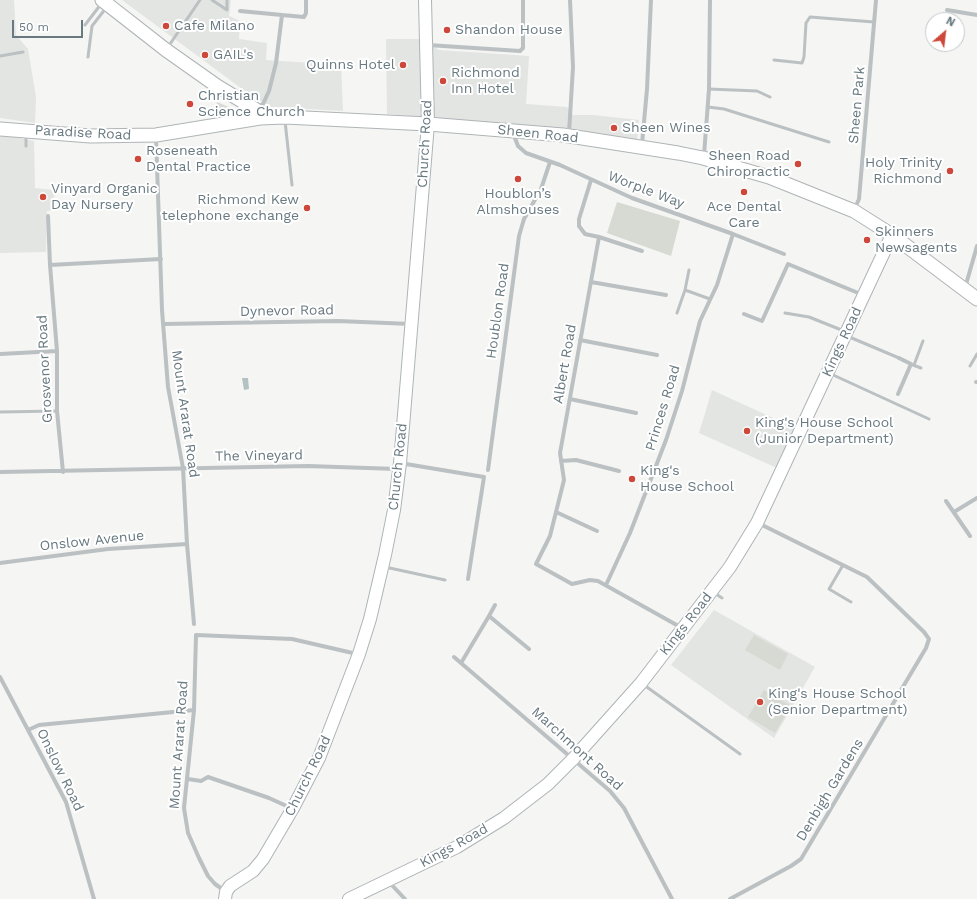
<!DOCTYPE html>
<meta charset="utf-8">
<style>
body{margin:0}
#map{position:relative;width:977px;height:899px;overflow:hidden;background:#f5f5f3;font-family:"Work Sans",sans-serif}
canvas{display:block}
.north{position:absolute;left:925px;top:12px;width:40px;height:40px;box-sizing:border-box;background:#fff;border:1px solid #c3c9cc;border-radius:50%;rotate:28deg;font-size:11px;font-weight:700;line-height:16px;text-align:center;color:#687980}
.north::after{content:'';display:block;margin:auto;width:14px;height:18px;background:#cd483b;clip-path:polygon(50% 0,100% 100%,50% 72%,0 100%)}
.scale{position:absolute;left:12px;top:20px;width:71px;height:18px;box-sizing:border-box;border:2px solid #687980;border-top:0;padding-left:5px;font-size:12px;line-height:14px;white-space:nowrap;color:#687980;-webkit-text-stroke:3px #fff;paint-order:stroke}
</style>
<div id="map">
<canvas width="977" height="899"></canvas>
<div class="north">N</div>
<div class="scale">50 m</div>
</div>
<script>
const ctx = document.querySelector('canvas').getContext('2d');
ctx.lineJoin = 'round';
function fill(path, color) {
  ctx.fillStyle = color;
  ctx.fill(path, 'evenodd');
}
function poly(rows) {
  const path = new Path2D();
  for (const r of rows) {
    path.moveTo(r[0], r[1]);
    for (let i = 2; i < r.length; i += 2) path.lineTo(r[i], r[i + 1]);
  }
  return path;
}
function stroke(path, color, width, dash) {
  ctx.strokeStyle = color;
  ctx.lineWidth = width;
  ctx.lineCap = dash ? 'butt' : 'round';
  ctx.setLineDash(dash || []);
  ctx.stroke(path);
}
function write(font, color, halo, rows, align = 'center') {
  ctx.font = font + ' "Work Sans",sans-serif';
  ctx.lineWidth = 4;
  ctx.setLineDash([]);
  ctx.textBaseline = 'middle';
  ctx.strokeStyle = halo;
  ctx.fillStyle = color;
  for (const [text, x, y, turn = 0] of rows) {
    ctx.save();
    ctx.translate(x, y);
    ctx.rotate((+turn || 0) * Math.PI / 180);
    ctx.textAlign = isNaN(turn) ? turn : align;
    if (halo) ctx.strokeText(text, 0, 0);
    ctx.fillText(text, 0, 0);
    ctx.restore();
  }
}
fill(poly([
 [0,0,14,0,16,35,28,49,36,97,35,123,0,118],
 [122,0,231,0,229,16,240,21,239,39,267,43,266,60,341,65,343,111,272,107,253,97],
 [386,39,420,39,439,50,529,56,526,104,567,107,573,115,593,115,639,120,637,141,497,124,387,114],
 [0,134,34,141,35,188,54,190,54,210,47,211,46,252,0,253],
 [712,390,795,428,777,468,699,433],
 [714,610,815,667,774,738,671,665]
]), '#e3e5e3');
fill(poly([
 [217,102,238,111,237,116,214,118],
 [617,202,680,221,671,256,607,233],
 [754,635,788,654,780,670,745,650],
 [764,690,791,706,775,733,748,717]
]), '#d6dad2');
fill(poly([
 [242,378,248,378,249,389,244,390]
]), '#b4c1c3');
const secondary = poly([
 [225,899,226,892,230,886,253,871,263,859,293,808,319,758,359,654,370,619,385,555,394,510,400,463,428,124,425,0],
 [349,899,457,847,504,818,548,784,573,759,641,683,730,567,757,523,892,235]
]);
const primary = poly([
 [102,0,166,50,217,86,255,109,260,118],
 [0,129,90,136,156,135,260,118,285,117,428,124,563,135,678,153,703,158,769,177,854,211,892,235,977,299]
]);
stroke(secondary, '#adb4b7', 14);
stroke(primary, '#afb4b6', 15);
stroke(poly([
 [212,0,227,10,227,0],
 [85,25,101,4],
 [168,47,200,0],
 [0,56,23,52],
 [88,57,92,26,106,8],
 [774,60,802,63,804,57,806,23,810,17,874,22],
 [709,89,757,91,770,97],
 [708,107,724,109,829,142],
 [285,121,292,185],
 [26,146,26,134],
 [685,290,689,270],
 [677,313,685,290,710,299],
 [785,313,809,317,844,331],
 [847,336,899,358],
 [913,365,921,368],
 [914,365,923,341],
 [970,366,977,354],
 [831,374,929,419],
 [0,412,57,411],
 [843,565,829,589,851,602],
 [385,567,445,580],
 [713,592,722,598],
 [644,685,740,754]
]), '#bbc0c2', 3);
stroke(poly([
 [947,10,977,15],
 [240,11,282,15],
 [428,45,520,51,523,48,523,0],
 [257,108,263,104,269,91,276,63,282,15,304,17,306,13,306,0],
 [513,133,518,146,526,153,560,165,632,198,733,234,784,254],
 [569,133,573,67,570,0],
 [156,137,162,310,168,387,183,468,187,544,194,624],
 [642,144,647,89,651,0],
 [704,155,709,89,710,0],
 [591,180,579,219,579,226,585,234,599,237,560,453,564,480,550,536,536,564,572,584,590,580,598,581,682,628],
 [854,210,859,199,876,0],
 [48,216,50,265],
 [599,237,642,251],
 [591,282,666,295],
 [965,288,977,246],
 [744,314,762,321,788,264,863,295],
 [163,324,338,321,411,324],
 [580,340,657,355],
 [0,354,57,351],
 [976,382,977,382],
 [898,394,911,364,899,358],
 [570,399,636,413],
 [561,461,576,460,619,471],
 [400,463,484,477,468,579],
 [488,470,519,236,524,219,541,189,550,162],
 [0,472,308,466,397,469],
 [63,472,57,411,57,351,50,265,161,259],
 [946,501,970,536],
 [556,512,597,531],
 [954,512,977,498],
 [0,563,108,549,187,544],
 [606,585,630,533,666,440,682,391,700,321,717,285,733,234],
 [489,616,495,605],
 [454,657,610,791,624,808,672,899],
 [461,663,489,616,529,649],
 [0,677,66,802,94,899],
 [28,730,39,725,194,710],
 [188,779,201,781,208,777,269,798,291,808],
 [389,882,405,899],
 [225,891,215,884,208,876,199,858,188,833,184,808,194,710,196,635,292,639,357,654],
 [730,899,791,866,801,859,926,648,929,639,924,632,867,577,758,523]
]), '#bbc0c2', 4);
stroke(secondary, '#fff', 12);
stroke(primary, '#fff', 13);
for (const [x, y, r, color] of [
 [166,26,4,"#cd483b"],
 [447,30,4,"#cd483b"],
 [205,55,4,"#cd483b"],
 [403,65,4,"#cd483b"],
 [443,81,4,"#cd483b"],
 [190,104,4,"#cd483b"],
 [614,128,4,"#cd483b"],
 [138,159,4,"#cd483b"],
 [798,164,4,"#cd483b"],
 [950,171,4,"#cd483b"],
 [518,179,4,"#cd483b"],
 [744,192,4,"#cd483b"],
 [43,197,4,"#cd483b"],
 [307,208,4,"#cd483b"],
 [867,240,4,"#cd483b"],
 [747,431,4,"#cd483b"],
 [632,479,4,"#cd483b"],
 [760,702,4,"#cd483b"]
]) {
  const dot = new Path2D();
  dot.arc(x, y, r, 0, 2 * Math.PI);
  ctx.fillStyle = color;
  ctx.fill(dot);
  stroke(dot, '#fff', 1.5);
}
write('14px', '#687980', '#fff', [
 ["Cafe Milano",174,26],
 ["Shandon House",455,30],
 ["GAIL's",213,55],
 ["Quinns Hotel",395,65,"right"],
 ["Richmond",451,73],
 ["Inn Hotel",451,89],
 ["Christian",198,96],
 ["Science Church",198,112],
 ["Sheen Wines",622,128],
 ["Roseneath",146,151],
 ["Dental Practice",146,167],
 ["Sheen Road",790,156,"right"],
 ["Chiropractic",790,172,"right"],
 ["Holy Trinity",942,163,"right"],
 ["Richmond",942,179,"right"],
 ["Vinyard Organic",51,189],
 ["Day Nursery",51,205],
 ["Houblon’s",518,194,"center"],
 ["Almshouses",518,210,"center"],
 ["Richmond Kew",299,200,"right"],
 ["telephone exchange",299,216,"right"],
 ["Ace Dental",744,207,"center"],
 ["Care",744,223,"center"],
 ["Skinners",875,232],
 ["Newsagents",875,248],
 ["King's House School",755,423],
 ["(Junior Department)",755,439],
 ["King's",640,471],
 ["House School",640,487],
 ["King's House School",768,694],
 ["(Senior Department)",768,710]
], 'left');
write('14px', '#687980', '#fff', [
 ["Sheen Park",857,105,-85],
 ["Paradise Road",83,133,3],
 ["Sheen Road",538,134,6],
 ["Church Road",425,144,-87],
 ["Worple Way",646,190,21],
 ["Dynevor Road",287,311,-1],
 ["Houblon Road",498,311,-82],
 ["Kings Road",842,342,-65],
 ["Albert Road",565,364,-80],
 ["Grosvenor Road",45,369,-93],
 ["Princes Road",663,408,-73],
 ["Mount Ararat Road",185,414,82],
 ["The Vineyard",259,456,-1],
 ["Church Road",398,467,-84],
 ["Onslow Avenue",92,541,-6],
 ["Kings Road",686,624,-52],
 ["Mount Ararat Road",179,745,-86],
 ["Marchmont Road",577,749,42],
 ["Onslow Road",60,770,64],
 ["Church Road",308,776,-64],
 ["Denbigh Gardens",830,790,-59],
 ["Kings Road",454,846,-29]
]);
</script>
